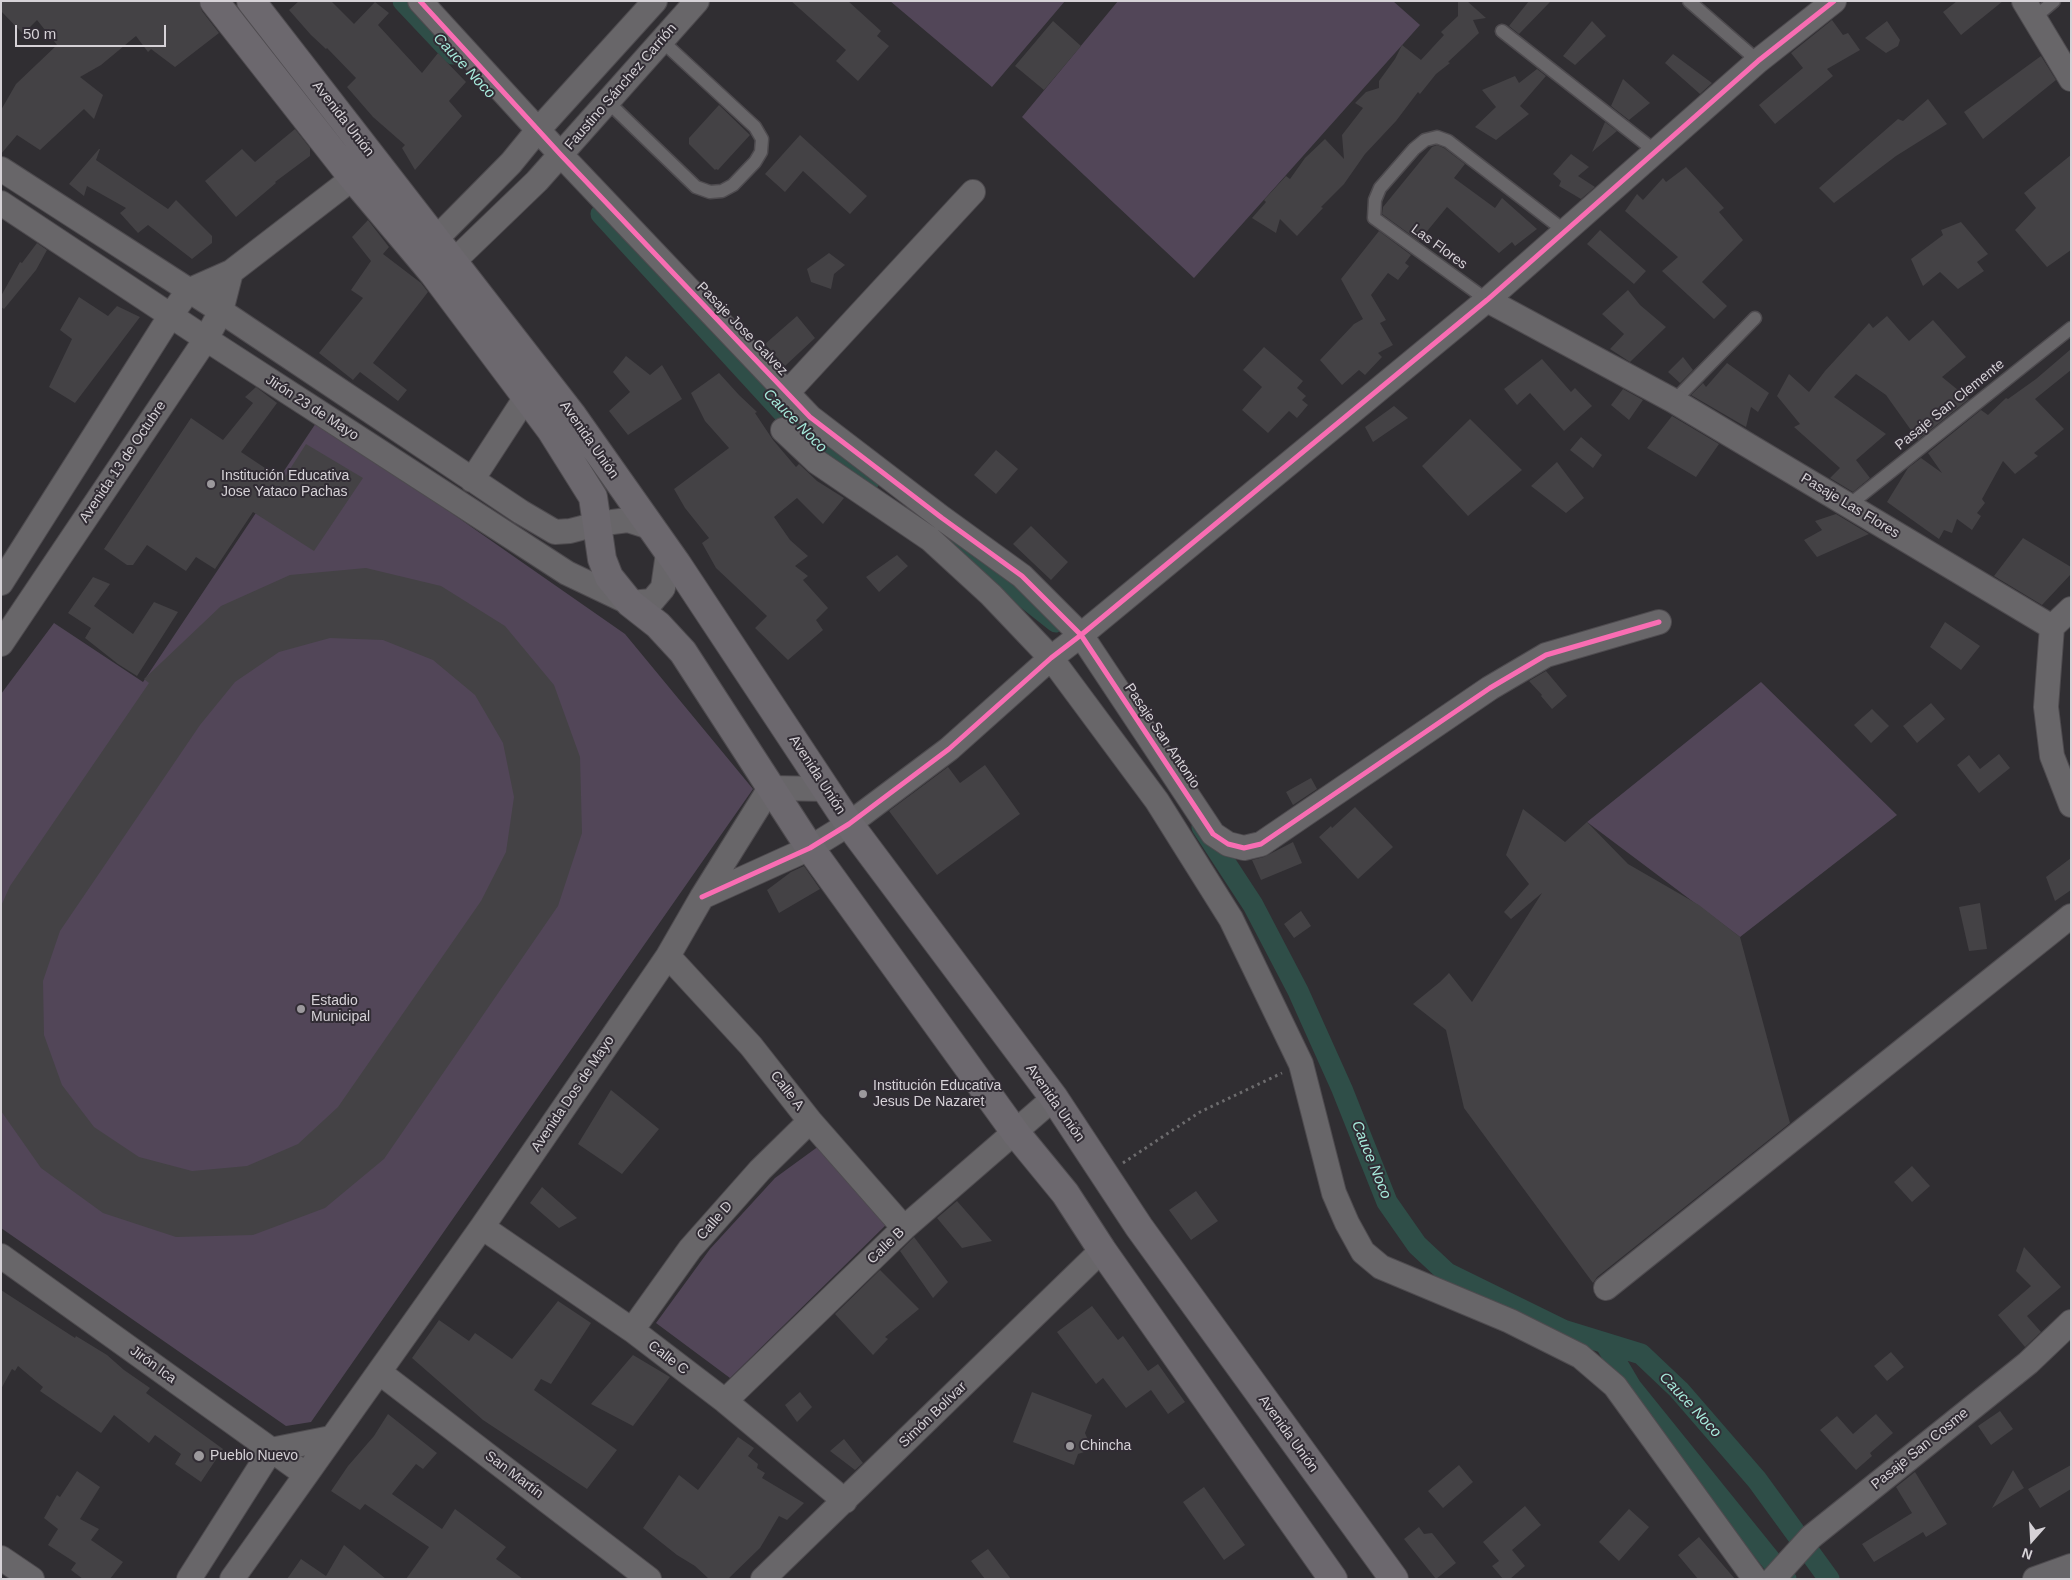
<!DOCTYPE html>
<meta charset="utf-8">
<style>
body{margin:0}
#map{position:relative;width:2072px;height:1580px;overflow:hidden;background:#302e32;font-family:Arial,sans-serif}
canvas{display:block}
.frame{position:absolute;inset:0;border:2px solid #d6d2d7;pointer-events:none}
.north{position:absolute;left:2007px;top:1515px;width:50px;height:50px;-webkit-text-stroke:4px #312c34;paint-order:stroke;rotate:199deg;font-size:14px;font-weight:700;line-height:20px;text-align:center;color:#d6d2d7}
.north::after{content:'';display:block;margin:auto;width:18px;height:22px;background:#d6d2d7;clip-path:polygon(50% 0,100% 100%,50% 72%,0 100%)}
.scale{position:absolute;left:15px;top:25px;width:151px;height:22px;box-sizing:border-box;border:2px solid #d6d2d7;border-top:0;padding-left:6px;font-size:15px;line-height:18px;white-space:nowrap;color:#d6d2d7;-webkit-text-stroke:4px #312c34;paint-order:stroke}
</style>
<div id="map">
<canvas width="2072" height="1580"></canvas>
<div class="frame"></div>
<div class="north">N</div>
<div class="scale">50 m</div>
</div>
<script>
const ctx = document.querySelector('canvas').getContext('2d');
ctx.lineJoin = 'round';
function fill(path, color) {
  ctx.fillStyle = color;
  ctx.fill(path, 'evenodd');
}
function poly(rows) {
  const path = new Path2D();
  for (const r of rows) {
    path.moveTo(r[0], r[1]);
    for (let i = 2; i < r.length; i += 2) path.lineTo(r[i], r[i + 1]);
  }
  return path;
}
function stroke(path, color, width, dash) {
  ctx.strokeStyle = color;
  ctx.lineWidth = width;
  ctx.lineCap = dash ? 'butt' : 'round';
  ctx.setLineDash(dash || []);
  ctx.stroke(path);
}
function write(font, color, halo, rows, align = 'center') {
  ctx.font = font + ' Arial,sans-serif';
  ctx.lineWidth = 4;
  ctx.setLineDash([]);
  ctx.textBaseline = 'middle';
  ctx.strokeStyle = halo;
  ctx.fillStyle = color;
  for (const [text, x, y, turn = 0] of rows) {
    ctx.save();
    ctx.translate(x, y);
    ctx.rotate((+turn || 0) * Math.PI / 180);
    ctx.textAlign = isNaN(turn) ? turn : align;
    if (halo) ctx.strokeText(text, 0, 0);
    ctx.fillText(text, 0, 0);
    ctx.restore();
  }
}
fill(poly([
 [890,1,1065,1,992,87],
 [1118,1,1393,1,1420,25,1194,278,1022,117],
 [318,420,625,634,753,789,311,1422,286,1426,1,1228,1,694,54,623,143,682],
 [1761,682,1897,815,1740,937,1587,822],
 [823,1143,890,1221,730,1378,656,1323,710,1249,775,1178]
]), '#524658');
stroke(poly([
 [403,1,453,54],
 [601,214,799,430,827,454,868,483],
 [921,520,970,554,1056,622],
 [1202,827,1253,905,1298,991,1342,1089,1387,1202,1417,1245,1447,1273,1563,1330,1641,1354,1679,1390,1757,1480,1829,1579],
 [1605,1343,1631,1387,1786,1579]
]), '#2f4e48', 21);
fill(poly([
 [1,1,199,1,202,11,219,33,175,67,151,49,148,52,136,36,101,65,80,77,103,95,94,119,84,109,40,150,17,135,1,154,1,110,16,84,57,45,37,20,23,34,1,11],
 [299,1,331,1,354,24,375,2,389,13,378,25,422,73,438,53,466,82,449,101,462,116,415,170,402,148,405,145,373,117,347,87,356,78,327,48,326,49,311,35,289,10],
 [791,1,848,1,881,31,877,36,889,46,858,81,836,61,846,50],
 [1458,1,1467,1,1486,18,1473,20,1479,33,1448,62,1450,63,1436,74,1420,94,1418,92,1396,121,1365,154,1344,184,1321,207,1323,208,1297,236,1280,219,1276,233,1252,218,1266,202,1264,200,1286,176,1290,179,1305,158,1325,139,1344,159,1342,135,1363,108,1355,103,1366,92,1379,88,1379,81,1395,59,1402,45,1421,60,1444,35,1441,32,1458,16],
 [1529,1,1551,1,1519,34,1509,26],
 [1957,1,2003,1,1961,35,1943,12],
 [1832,20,1843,35,1848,33,1860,50,1827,69,1833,76,1775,124,1759,105,1803,68,1791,53],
 [1053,21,1081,46,1044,90,1015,66],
 [1592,21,1606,36,1575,65,1563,56],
 [1887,21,1900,40,1898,46,1886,53,1865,38],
 [1673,54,1712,83,1700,94,1665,63],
 [2041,56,2056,80,1983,139,1964,112],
 [1537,69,1546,76,1520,106,1529,114,1496,140,1475,127,1496,107,1482,90,1515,76,1519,83],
 [1623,79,1650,103,1629,120,1611,106],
 [1928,99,1947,124,1896,156,1834,203,1819,188,1898,119,1903,121],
 [719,105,750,135,718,170,716,169,715,170,689,144,689,138],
 [1605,122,1617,131,1592,152],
 [295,129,310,148,310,156,275,182,276,183,236,217,205,181,242,149,255,162],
 [800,135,867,196,850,214,803,171,785,192,765,174],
 [1437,145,1444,148,1465,164,1454,178,1495,208,1502,198,1537,229,1515,246,1512,242,1499,253,1447,207,1419,241,1382,214,1383,207,1432,147],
 [99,149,100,149,96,160,168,209,176,200,212,236,212,243,192,259,148,225,138,233,120,213,126,208,87,186,84,196,69,184],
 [1571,154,1589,167,1578,176,1595,187,1581,199,1559,186,1561,181,1553,174],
 [2071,155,2071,250,2047,267,2015,230,2036,208,2024,193],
 [1686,167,1724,208,1719,212,1743,240,1702,282,1727,306,1714,319,1662,271,1678,257,1625,211,1637,194,1643,200,1663,178,1666,182],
 [368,220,389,247,383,254,421,283,428,292,373,363,407,390,398,401,360,372,353,380,319,353,363,298,351,290,371,261,352,237],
 [1961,222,1988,254,1977,262,1984,271,1958,289,1940,272,1923,286,1911,259,1943,235,1941,230],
 [1600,230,1646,271,1634,284,1587,244],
 [1379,231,1411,255,1405,263,1409,266,1398,280,1388,273,1371,295,1386,320,1380,323,1393,345,1378,353,1382,357,1365,375,1359,370,1342,385,1320,360,1354,324,1363,319,1341,279],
 [37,243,47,250,36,270,4,309,1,307,1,296,20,262,22,263],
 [829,253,845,265,834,274,831,289,811,282,807,269],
 [1628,290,1640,305,1666,327,1630,362,1610,349,1624,334,1602,314],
 [79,297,108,316,117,306,140,317,75,403,49,387,72,339,60,330],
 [797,316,815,338,785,366,765,344],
 [1887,316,1909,341,1933,320,1966,357,1942,377,1969,399,1918,440,1886,395,1856,374,1834,397,1886,434,1856,460,1870,478,1853,492,1830,478,1840,468,1794,427,1800,424,1777,396,1789,374,1809,392,1825,371,1869,323,1873,328],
 [1264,347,1303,381,1297,388,1306,396,1302,400,1308,405,1297,418,1289,411,1268,433,1242,410,1262,387,1243,370],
 [2071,349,2071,370,2035,399,2064,429,2034,453,2038,456,2015,474,2003,461,1982,499,1985,503,1977,513,1981,516,1972,530,1957,519,1952,533,1944,530,1939,539,1887,502,1908,468,1921,458,1942,473,1928,453,1981,410,1988,415,2006,398,2008,399,2036,379],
 [626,356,650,375,662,365,682,399,628,435,609,411,630,392,613,372],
 [1683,357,1693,370,1680,383,1668,372],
 [1542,359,1571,392,1575,388,1592,406,1564,431,1530,393,1517,405,1504,389],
 [1727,363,1769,393,1758,412,1751,407,1746,427,1691,395,1703,383,1706,387],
 [719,373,739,395,757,412,755,413,773,440,796,467,799,464,817,481,844,498,823,524,797,498,774,517,790,540,808,556,795,566,808,576,803,580,828,608,816,620,823,630,788,660,755,628,767,616,716,568,702,543,709,538,685,508,674,489,729,448,705,421,691,393],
 [256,387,277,403,241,452,283,480,306,444,363,478,314,551,253,512,215,569,196,557,186,571,147,545,133,565,127,565,104,549,191,418,223,440,253,403,245,397],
 [1623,389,1643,400,1629,420,1611,405],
 [1394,406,1408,418,1373,442,1365,427],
 [1672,416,1719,444,1696,477,1647,448],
 [1470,419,1522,470,1468,516,1422,466],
 [1581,437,1602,455,1593,468,1570,450],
 [996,450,1018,469,996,494,974,475],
 [1557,462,1584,498,1566,513,1531,486],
 [1836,514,1869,534,1817,557,1804,540,1822,530,1815,521],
 [1031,526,1068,562,1051,580,1013,544],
 [2023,538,2071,567,2071,574,2042,605,1994,576],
 [897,555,908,566,879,592,866,577],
 [366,568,441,586,505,626,554,685,580,757,582,833,558,906,384,1159,325,1208,253,1235,176,1237,103,1213,41,1168,1,1111,1,906,10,886,149,683,144,679,221,606,290,575],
 [330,638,383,640,433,660,475,695,503,743,514,797,506,852,481,901,338,1107,298,1144,247,1166,192,1171,139,1157,94,1127,62,1085,44,1035,43,981,60,931,200,725,235,682,279,652],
 [93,577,110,584,94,606,133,634,154,602,178,612,137,676,118,664,85,638,91,628,68,613],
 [1945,622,1980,646,1961,670,1930,647],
 [1546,671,1567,696,1552,709,1541,696,1542,695,1529,681],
 [1931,703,1945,719,1917,743,1903,726],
 [1872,709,1889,726,1871,743,1854,725],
 [1999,754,2010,768,1979,793,1957,765,1969,755,1980,769],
 [985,765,1020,814,937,875,889,811,948,767,960,783],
 [1311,778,1317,789,1293,805,1286,792],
 [1355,807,1393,847,1358,879,1319,837,1331,826,1332,828],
 [1523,809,1565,842,1587,822,1628,864,1699,905,1740,937,1790,1123,1597,1277,1593,1283,1464,1108,1446,1030,1413,1004,1440,982,1449,973,1472,1002,1542,893,1511,919,1504,912,1529,884,1506,855],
 [1293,842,1302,863,1261,880,1252,860,1264,857],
 [2071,858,2071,890,2055,901,2046,877],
 [804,866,820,889,779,913,767,890,791,872],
 [1980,903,1987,949,1969,951,1959,907],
 [1301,911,1311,926,1294,938,1284,924],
 [611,1090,659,1129,622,1174,578,1144],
 [1912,1166,1930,1186,1912,1202,1894,1182],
 [542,1187,577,1218,559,1228,530,1203],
 [1196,1191,1218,1221,1191,1240,1169,1210],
 [957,1201,992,1241,962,1248,937,1218],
 [914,1237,948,1282,933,1298,900,1251],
 [2024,1247,2061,1287,2027,1316,2041,1332,2025,1347,1998,1315,2031,1286,2016,1271],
 [880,1270,919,1309,885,1337,888,1339,873,1355,835,1314],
 [1,1290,75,1338,76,1336,107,1355,124,1370,150,1388,146,1393,223,1449,201,1482,175,1464,181,1454,155,1435,149,1443,114,1415,101,1433,40,1391,43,1387,18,1366,15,1371,12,1369,1,1389],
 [558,1301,591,1323,551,1384,541,1379,534,1390,617,1450,587,1489,483,1420,412,1358,439,1320,469,1341,475,1333,512,1359],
 [1092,1306,1118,1340,1123,1336,1148,1371,1158,1364,1185,1402,1168,1414,1151,1390,1126,1408,1103,1378,1096,1384,1057,1332],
 [1891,1352,1904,1367,1887,1381,1874,1366],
 [633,1355,670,1377,633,1426,591,1404],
 [800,1392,812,1407,797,1422,785,1405],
 [1032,1392,1092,1415,1085,1433,1088,1440,1084,1452,1078,1454,1074,1465,1013,1442],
 [2000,1411,2013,1429,1991,1445,1978,1426],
 [388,1414,437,1453,423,1469,416,1464,392,1494,442,1529,455,1509,506,1547,496,1559,523,1579,406,1579,429,1547,365,1504,360,1510,331,1491,348,1466,374,1436],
 [1876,1414,1893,1433,1870,1453,1872,1456,1856,1470,1820,1430,1837,1416,1853,1434],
 [738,1437,754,1448,748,1456,758,1464,757,1468,765,1473,762,1478,804,1503,787,1520,779,1516,760,1548,728,1579,709,1579,695,1566,677,1555,643,1528,679,1475,698,1490],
 [844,1439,863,1463,855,1470,830,1451],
 [1459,1465,1473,1482,1443,1508,1428,1491],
 [2071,1465,2071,1489,2040,1508,2028,1489],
 [2013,1470,2024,1488,1992,1508],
 [77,1471,100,1487,80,1519,99,1529,91,1540,123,1562,110,1579,83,1579,71,1570,76,1563,48,1545,58,1529,44,1518,57,1495,60,1497],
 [1915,1472,1947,1524,1926,1537,1923,1532,1874,1562,1862,1544,1912,1513,1896,1487],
 [1204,1487,1245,1545,1224,1560,1183,1502],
 [1525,1506,1541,1525,1512,1550,1525,1566,1510,1579,1503,1579,1492,1566,1499,1561,1483,1542],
 [1629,1509,1649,1527,1619,1561,1599,1542],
 [1419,1527,1424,1534,1432,1533,1456,1563,1436,1579,1404,1539],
 [1699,1537,1735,1579,1698,1579,1678,1555],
 [344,1545,386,1579,287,1579,301,1559,326,1576],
 [988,1549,1011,1579,985,1579,971,1561]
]), '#444245');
const lane = poly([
 [1689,1,1758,61],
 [2034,18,2054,1],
 [1502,31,1655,151],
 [608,102,696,187,710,192,722,191,733,185,755,162,761,152,762,139,755,127,662,41],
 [1487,300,1374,218,1375,200,1380,188,1414,149,1425,140,1437,137,1448,141,1566,232],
 [1674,401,1755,318],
 [1849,505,2071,328]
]);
const street = poly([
 [420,1,561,155,810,417,942,518,1022,576,1081,635,1213,834,1228,844,1244,848,1261,844,1490,688,1546,655,1659,622],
 [2024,1,2071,79],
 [1,169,221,311,521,512,555,532,570,531,597,524,628,520,650,527],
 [1,203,206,339,567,573,630,603,652,601,663,588,668,553],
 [422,253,511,163,538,130,655,1],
 [437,272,454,261,537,181,697,1],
 [1487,300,1674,401,2052,627,2046,707,2052,756,2071,805],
 [787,393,973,192],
 [783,430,817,462,930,539,991,595,1051,658,1157,801,1231,919,1301,1064,1334,1193,1347,1223,1363,1252,1381,1267,1510,1321,1580,1356,1615,1386,1755,1579],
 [472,480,526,397],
 [1,583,171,315,188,291,231,272,353,178],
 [2052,627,2071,609],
 [1,644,206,339,221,311,231,272],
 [702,897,810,848,849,824,949,749,1051,658,1081,635,1487,300,1758,61,1834,1],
 [668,956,751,1046,810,1121,904,1228],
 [482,1227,632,1330,725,1401,845,1501],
 [1,1256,305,1474],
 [1606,1288,2071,916],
 [632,1330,690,1249,760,1170,810,1121],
 [379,1372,649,1579],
 [725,1401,904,1228,1054,1098],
 [1,1558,32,1579],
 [189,1579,271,1450,331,1438],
 [232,1579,482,1227,668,956,702,897,770,788,826,789],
 [763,1579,1102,1250],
 [1773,1579,1811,1537,2028,1363,2071,1322],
 [2035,1579,2071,1566]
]);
const secondary = poly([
 [214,1,353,178,434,274,551,430,593,497,602,559,609,577,630,603,658,625,683,652,810,848,1015,1132,1065,1193,1102,1250,1333,1579],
 [251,1,572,415,677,564,849,824,1054,1098,1139,1227,1394,1579]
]);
stroke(lane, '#4e4b4f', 15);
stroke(street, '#4e4b4f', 26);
stroke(secondary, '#4e4b4f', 30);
stroke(poly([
 [1123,1163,1200,1112,1282,1073]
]), '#6d6c6e', 3, [2.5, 4]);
stroke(lane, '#686669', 12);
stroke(street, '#686669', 24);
stroke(secondary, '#6c686e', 28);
stroke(poly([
 [420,1,561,155,810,417,942,518,1022,576,1081,635,1213,834,1228,844,1244,848,1261,844,1490,688,1546,655,1659,622],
 [702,897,810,848,849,824,949,749,1051,658,1081,635,1487,300,1758,61,1834,1]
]), '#f96db3', 5);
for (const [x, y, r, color] of [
 [211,484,5,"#9c999d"],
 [301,1009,5,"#9c999d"],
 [863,1094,5,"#9c999d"],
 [1070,1446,5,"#9c999d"],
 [199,1456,6,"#9c999d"]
]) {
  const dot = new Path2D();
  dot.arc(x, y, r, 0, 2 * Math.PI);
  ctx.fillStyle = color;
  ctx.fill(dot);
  stroke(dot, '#312c34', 2);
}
write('14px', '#d6d2d7', '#312c34', [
 ["Faustino Sánchez Carrión",621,87,-49],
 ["Avenida Unión",343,119,52],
 ["Las Flores",1439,247,36],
 ["Pasaje Jose Galvez",742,329,46],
 ["Pasaje San Clemente",1950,405,-39],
 ["Jirón 23 de Mayo",312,408,33],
 ["Avenida Unión",589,440,55],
 ["Avenida 13 de Octubre",123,462,-56],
 ["Pasaje Las Flores",1850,506,31],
 ["Pasaje San Antonio",1162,736,56],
 ["Avenida Unión",817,775,57],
 ["Calle A",787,1091,52],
 ["Avenida Dos de Mayo",573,1094,-56],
 ["Avenida Unión",1055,1103,55],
 ["Calle D",715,1221,-49],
 ["Calle B",886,1246,-44],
 ["Calle C",668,1358,37],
 ["Jirón Ica",153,1365,36],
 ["Simón Bolívar",933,1415,-44],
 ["Avenida Unión",1288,1434,54],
 ["Pasaje San Cosme",1920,1449,-39],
 ["San Martín",514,1475,37]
]);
write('14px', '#d6d2d7', '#312c34', [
 ["Institución Educativa",221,476],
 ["Jose Yataco Pachas",221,492],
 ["Estadio",311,1001],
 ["Municipal",311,1017],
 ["Institución Educativa",873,1086],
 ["Jesus De Nazaret",873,1102],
 ["Chincha",1080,1446],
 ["Pueblo Nuevo",210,1456]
], 'left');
write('italic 15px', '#a6eadb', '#312c34', [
 ["Cauce Noco",464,66,47],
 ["Cauce Noco",795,421,45],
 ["Cauce Noco",1371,1160,68],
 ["Cauce Noco",1690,1405,47]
]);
</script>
